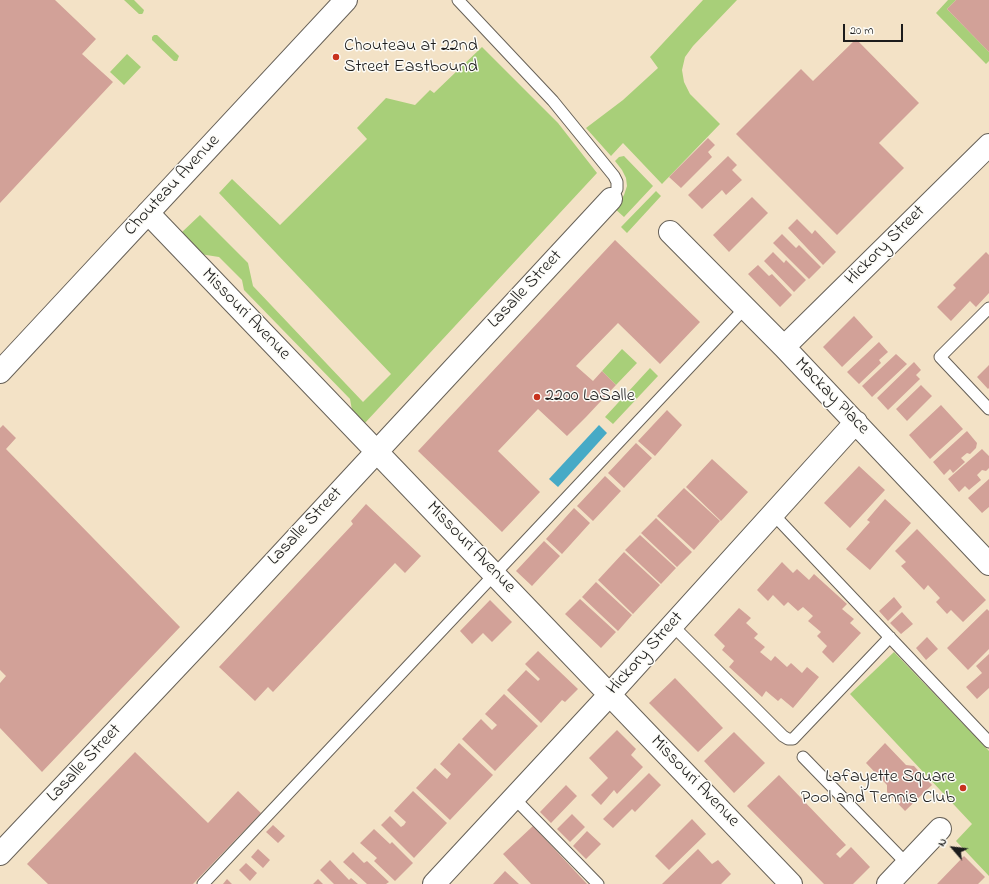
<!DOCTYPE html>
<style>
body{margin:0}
#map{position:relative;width:989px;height:884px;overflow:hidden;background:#f3e2c6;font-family:"Indie Flower",sans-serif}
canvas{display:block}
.north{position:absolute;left:933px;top:828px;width:40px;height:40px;-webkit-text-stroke:3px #fdfcf7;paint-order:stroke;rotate:298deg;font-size:11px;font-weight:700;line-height:16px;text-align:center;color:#1c1c1c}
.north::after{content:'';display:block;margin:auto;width:14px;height:18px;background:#1c1c1c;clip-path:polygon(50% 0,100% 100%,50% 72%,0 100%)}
.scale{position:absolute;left:843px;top:24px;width:60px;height:18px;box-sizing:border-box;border:2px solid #1c1c1c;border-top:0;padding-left:5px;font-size:12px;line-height:14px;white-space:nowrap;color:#1c1c1c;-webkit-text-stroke:3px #fdfcf7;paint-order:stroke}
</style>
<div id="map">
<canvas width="989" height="884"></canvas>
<div class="north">N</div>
<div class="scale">20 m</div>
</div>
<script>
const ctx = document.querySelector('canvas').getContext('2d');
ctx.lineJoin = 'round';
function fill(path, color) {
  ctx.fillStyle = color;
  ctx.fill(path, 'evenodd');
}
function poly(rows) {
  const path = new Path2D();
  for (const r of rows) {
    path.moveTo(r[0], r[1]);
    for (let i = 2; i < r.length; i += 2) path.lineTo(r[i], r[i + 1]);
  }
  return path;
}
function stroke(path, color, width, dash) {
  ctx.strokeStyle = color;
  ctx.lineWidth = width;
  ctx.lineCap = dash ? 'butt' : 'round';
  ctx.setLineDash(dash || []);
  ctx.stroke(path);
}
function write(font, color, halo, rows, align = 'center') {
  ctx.font = font + ' "Indie Flower",sans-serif';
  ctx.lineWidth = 3;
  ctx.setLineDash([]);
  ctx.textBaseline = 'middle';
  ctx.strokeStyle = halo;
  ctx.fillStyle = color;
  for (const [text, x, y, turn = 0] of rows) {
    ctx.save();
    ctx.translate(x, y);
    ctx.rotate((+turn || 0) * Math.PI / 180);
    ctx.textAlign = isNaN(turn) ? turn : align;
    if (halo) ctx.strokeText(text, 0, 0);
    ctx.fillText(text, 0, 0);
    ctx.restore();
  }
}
fill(poly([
 [124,0,134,0,144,10,143,13,142,14,139,14],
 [703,0,737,0,693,46,685,57,682,70,684,82,690,94,720,124,662,184,623,143,611,156,586,128,623,100,658,68,650,57],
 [948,0,956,0,947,9,989,52,989,61,986,64,936,13],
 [154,35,157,35,179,56,177,61,174,61,152,40,152,37],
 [482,47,558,123,597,173,364,424,352,410,350,399,244,290,242,280,219,257,200,254,181,233,200,215,248,263,253,286,363,402,391,374,219,193,232,179,280,225,367,139,357,128,386,98,415,105,430,90,434,93],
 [127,54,141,67,124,85,110,72],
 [624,156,653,186,624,217,614,208,619,203,624,195,627,186,626,178,622,170,615,161,619,157],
 [656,191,661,196,627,233,621,227],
 [622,349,637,363,616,385,602,371],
 [650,368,658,376,613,424,605,417],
 [894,652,989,751,989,876,956,841,972,824,850,694]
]), '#a8cf79');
fill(poly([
 [599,425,607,433,558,487,549,479]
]), '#46aac6');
fill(poly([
 [0,0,55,0,96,39,82,54,113,82,0,203],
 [956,0,989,0,989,52,947,9],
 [856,39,919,103,879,143,904,168,837,235,736,134,801,69,813,81],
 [708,138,715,145,708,152,712,157,681,188,669,177],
 [728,156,737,165,732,170,742,180,726,195,722,190,702,209,688,195],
 [752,197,768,213,729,252,713,235],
 [797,219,812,234,815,230,836,252,823,265,788,228],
 [782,234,796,248,799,245,821,267,809,279,773,243],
 [615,240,700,322,660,364,618,323,576,366,593,381,602,371,616,385,586,417,567,436,538,409,498,451,540,492,502,532,418,451],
 [773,252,784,263,786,260,806,280,794,292,764,261],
 [986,252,989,255,989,293,976,307,970,301,951,321,937,307,956,288,953,285],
 [758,265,769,276,772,274,792,295,780,307,748,274],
 [854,316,873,337,842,367,823,347],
 [879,342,888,352,879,360,881,363,859,384,847,372],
 [896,354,907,364,872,397,862,386],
 [914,362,921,370,916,375,920,379,888,410,877,398],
 [989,365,989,388,988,389,977,377],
 [921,385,932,396,907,421,896,409],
 [941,405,963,429,930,459,909,435],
 [667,410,682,425,655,456,638,441],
 [3,425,16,438,6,449,180,627,42,772,0,728,0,683,6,676,0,670,0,428],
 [967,431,977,443,976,448,970,454,967,453,961,458,965,462,953,473,950,469,944,475,933,462],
 [636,443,652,458,624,488,608,473],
 [982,449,989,456,989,468,986,471,982,470,977,475,981,480,969,490,965,486,959,492,948,479],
 [712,459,748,492,721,521,686,487],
 [859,466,885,490,850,528,824,503],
 [605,476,621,491,593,521,577,506],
 [989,479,989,507,982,513,968,498],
 [684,488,720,521,694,550,657,516],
 [885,499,911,523,870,570,846,549,870,522,867,520],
 [366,504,421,556,405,573,395,563,273,692,268,687,255,701,219,667,353,524,351,521],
 [574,508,590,523,562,554,546,539],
 [656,518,692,552,677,567,641,533],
 [917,529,986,600,963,622,951,610,947,614,936,602,940,598,928,585,924,590,901,566,906,562,895,551],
 [640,535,676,568,661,584,625,550],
 [544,541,560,556,532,586,516,571],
 [624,552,660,585,633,614,598,580],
 [782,562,793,573,797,569,809,580,814,574,847,604,842,609,854,619,850,623,861,633,833,663,822,652,827,646,817,636,821,632,808,621,813,616,803,607,798,611,788,602,784,606,773,595,768,601,757,590],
 [596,582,632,615,618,631,582,597],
 [894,597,902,607,888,621,879,611],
 [580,599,616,632,601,648,565,614],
 [490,600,512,622,492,642,483,633,472,644,460,631],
 [739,608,751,618,746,623,758,634,754,638,765,647,760,652,771,661,775,656,787,667,791,663,802,673,807,667,819,677,793,708,781,698,778,701,766,691,762,697,729,667,734,661,722,650,725,646,714,635],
 [987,609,989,611,989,649,968,670,947,648],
 [902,612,913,624,901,634,890,623],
 [927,637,938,649,926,660,916,648],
 [538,651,578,689,565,702,562,700,541,723,507,690,526,670,538,681,540,679,525,664],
 [989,654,989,688,977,699,966,687,982,673,976,666],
 [675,678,723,728,698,752,649,703],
 [504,694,538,726,495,771,462,739,481,719,492,730,497,725,485,714],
 [617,730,636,749,631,755,643,767,617,794,614,790,601,805,591,795,608,778,589,758],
 [734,732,765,763,734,793,704,761],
 [459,743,493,775,450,820,416,788,435,768,447,779,451,774,440,764],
 [885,743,906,765,914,766,932,785,905,811,887,792,887,785,866,763],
 [135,752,208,823,238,791,261,813,193,884,48,884,27,864],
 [649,773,661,785,635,812,632,809,613,828,603,819],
 [779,775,846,845,836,854,840,858,851,847,870,867,853,884,824,884,747,806],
 [566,785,577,796,551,823,540,812],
 [413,791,447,823,414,858,381,825,390,816,401,827,404,825,406,822,394,811],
 [572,814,585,827,570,842,557,829],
 [692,819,706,834,669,870,655,856],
 [273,825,285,836,278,843,266,832],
 [533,826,587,884,531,884,503,854],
 [374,829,390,844,392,842,413,863,395,881,374,861,377,858,360,843],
 [587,831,601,844,586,859,573,846],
 [258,849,270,860,263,868,251,857],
 [698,849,712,864,718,860,731,874,721,884,662,884],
 [353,852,364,863,367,861,389,882,386,884,367,884,343,862],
 [964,856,985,877,978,884,937,884],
 [330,860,349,880,351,878,358,884,334,884,320,870],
 [246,863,257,873,250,881,239,870],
 [505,871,519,884,493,884],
 [227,879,232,884,223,884],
 [318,879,323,884,313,884]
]), '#d2a198');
const service = poly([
 [458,0,553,101,614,176,617,182,617,189,611,199],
 [989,308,940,357,989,409],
 [773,514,989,742],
 [672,625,783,736,788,739,793,739,890,637],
 [803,757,907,864],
 [514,798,598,884],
 [203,884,745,308]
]);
const minor = poly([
 [148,213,791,884],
 [670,232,784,347,989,564],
 [784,347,989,145],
 [0,854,217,624,611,199],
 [434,884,601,704,856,422],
 [888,884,940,829]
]);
const secondary = poly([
 [0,372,346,0]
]);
stroke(service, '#676158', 13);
stroke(minor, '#676158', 24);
stroke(secondary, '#676158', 24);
stroke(service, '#fff', 11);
stroke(minor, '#fff', 22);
stroke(secondary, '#fff', 22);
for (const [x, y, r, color] of [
 [336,57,4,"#c8321e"],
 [537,397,4,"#c8321e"],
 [963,788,4,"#c8321e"]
]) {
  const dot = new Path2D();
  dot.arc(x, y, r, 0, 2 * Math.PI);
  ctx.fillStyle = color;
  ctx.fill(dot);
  stroke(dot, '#fdfcf7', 1.5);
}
write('18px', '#1c1c1c', '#fdfcf7', [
 ["Chouteau at 22nd",344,47],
 ["Street Eastbound",344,68],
 ["2200 LaSalle",545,397],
 ["Lafayette Square",955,778,"right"],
 ["Pool and Tennis Club",955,799,"right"]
], 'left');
write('18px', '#1c1c1c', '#fdfcf7', [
 ["Chouteau Avenue",173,186,-47],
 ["Hickory Street",886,246,-45],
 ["Lasalle Street",526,290,-47],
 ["Missouri Avenue",245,315,46],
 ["Mackay Place",831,397,46],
 ["Lasalle Street",306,527,-47],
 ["Missouri Avenue",470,548,46],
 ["Hickory Street",646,654,-48],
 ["Lasalle Street",85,764,-47],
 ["Missouri Avenue",694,782,46]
]);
</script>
